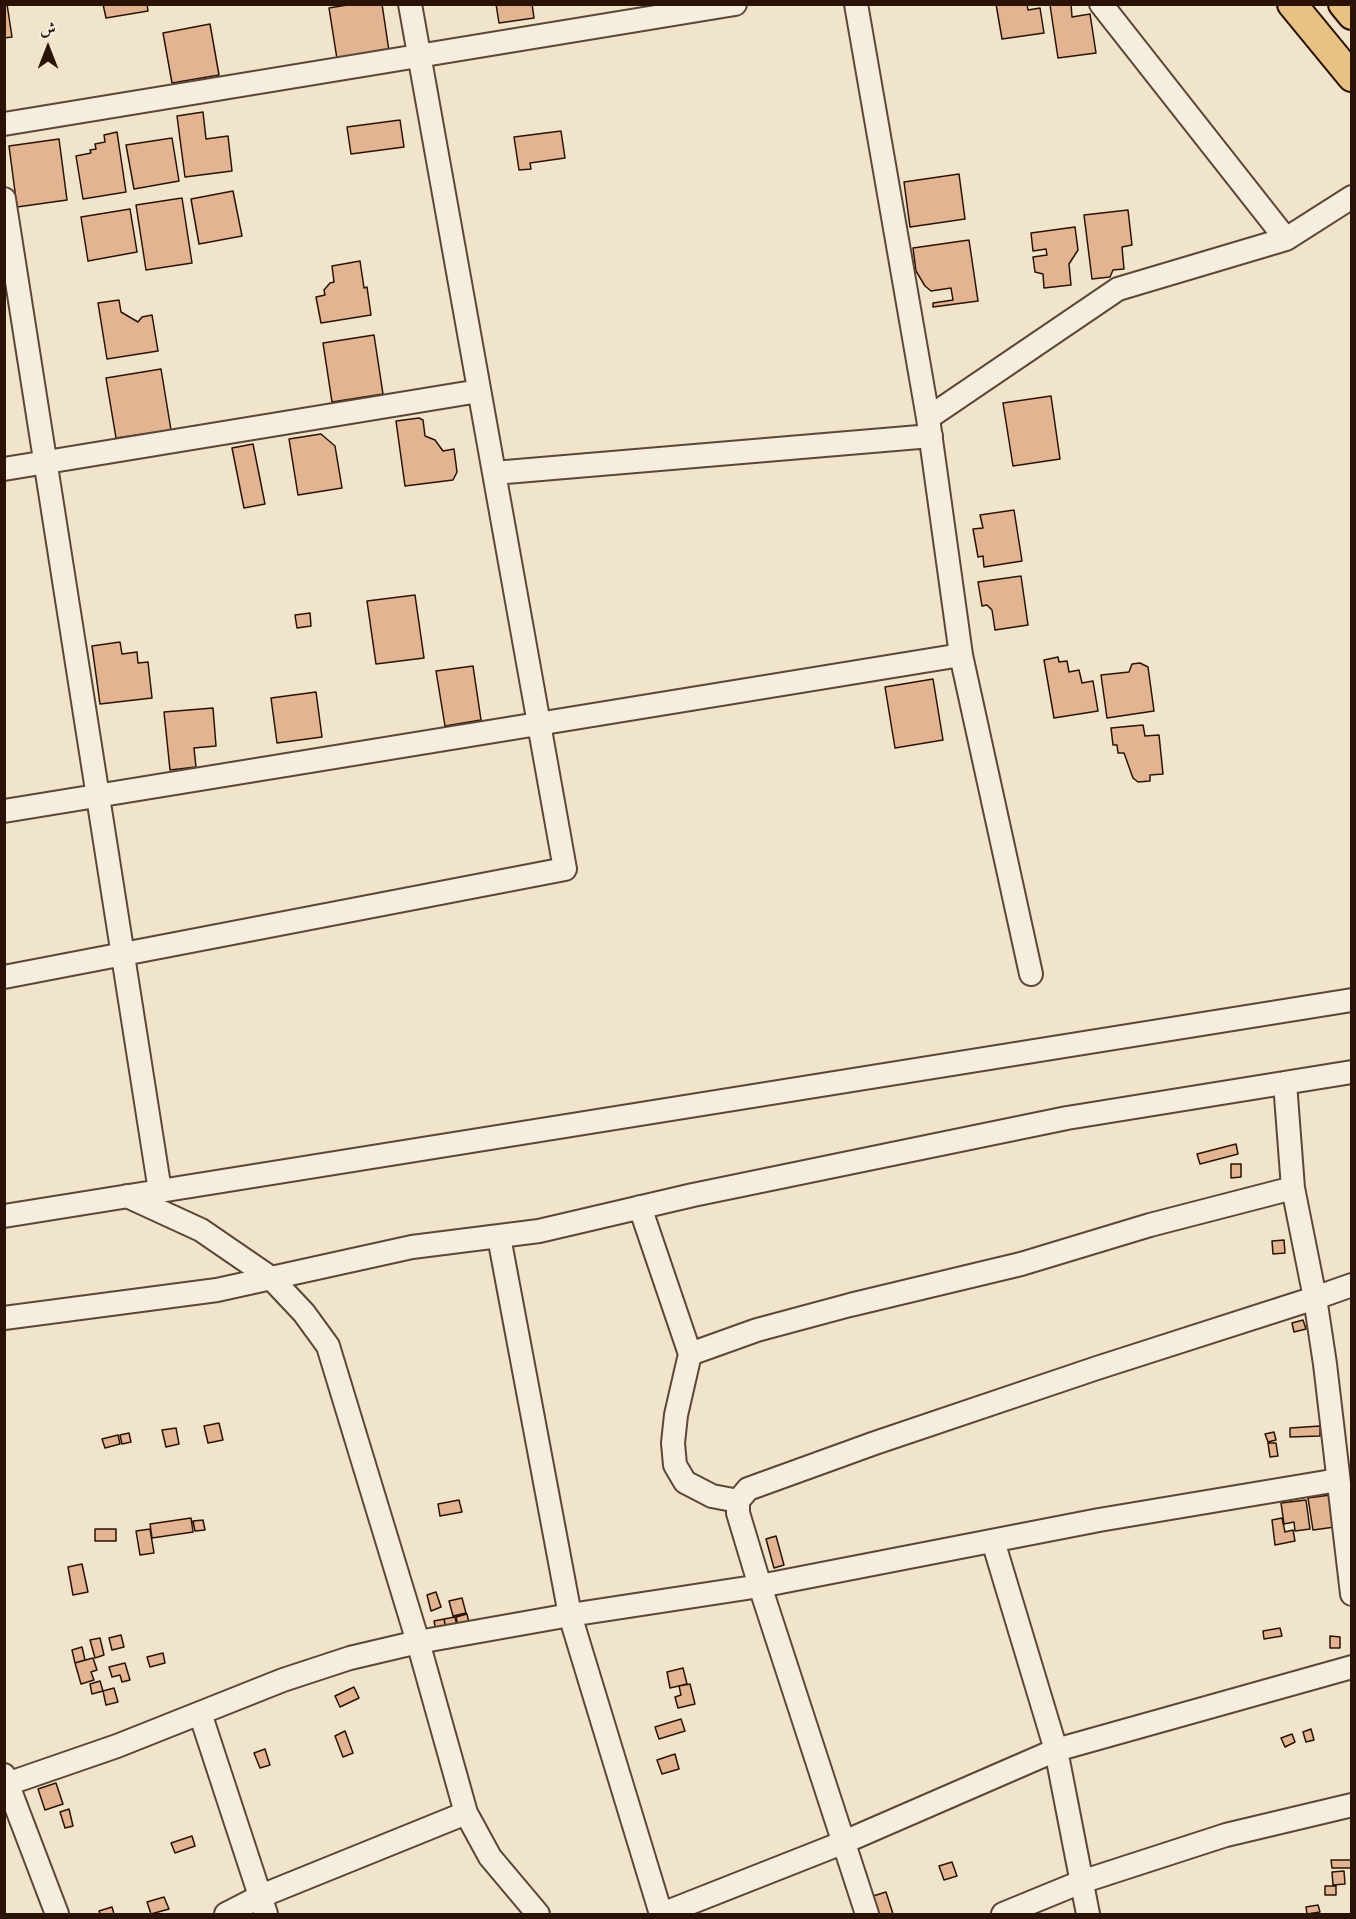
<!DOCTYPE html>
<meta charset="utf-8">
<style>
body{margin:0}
#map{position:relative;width:1356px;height:1919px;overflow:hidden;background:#f0e4ca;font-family:"IM FELL English",Amiri,serif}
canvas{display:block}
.frame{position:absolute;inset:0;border:6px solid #2a1306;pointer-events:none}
.north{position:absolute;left:18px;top:18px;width:60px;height:60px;-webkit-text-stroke:4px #f5eddd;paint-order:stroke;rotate:0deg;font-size:16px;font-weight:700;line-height:24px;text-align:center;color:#2a1306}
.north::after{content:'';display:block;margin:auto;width:21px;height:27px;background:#2a1306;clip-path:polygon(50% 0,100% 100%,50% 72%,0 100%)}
</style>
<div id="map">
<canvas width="1356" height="1919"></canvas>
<div class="frame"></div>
<div class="north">ش</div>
</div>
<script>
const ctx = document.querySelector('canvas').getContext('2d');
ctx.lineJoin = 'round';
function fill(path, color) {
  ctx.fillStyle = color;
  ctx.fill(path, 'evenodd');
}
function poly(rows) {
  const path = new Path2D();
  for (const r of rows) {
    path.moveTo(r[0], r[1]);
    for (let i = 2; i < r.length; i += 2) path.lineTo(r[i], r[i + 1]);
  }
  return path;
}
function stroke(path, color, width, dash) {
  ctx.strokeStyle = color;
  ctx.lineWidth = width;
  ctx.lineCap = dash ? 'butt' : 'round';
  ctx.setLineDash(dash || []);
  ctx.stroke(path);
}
const building = poly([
 [4,4,7,4,12,37,4,38,4,4],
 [103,4,147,4,148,11,106,18,103,4],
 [353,4,382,4,389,51,337,59,329,8,353,4],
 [496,4,532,4,534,18,499,23,496,4],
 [996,4,1027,4,1028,10,1040,8,1044,33,1002,39,996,4],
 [1071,4,1072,17,1090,14,1096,53,1058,58,1050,5,1071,4],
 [210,24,219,75,172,83,163,33,210,24],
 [203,112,206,139,228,136,232,171,185,177,177,116,203,112],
 [400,120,404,147,351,154,347,127,400,120],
 [561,131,565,158,530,163,531,169,519,170,514,137,561,131],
 [117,132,126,192,83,199,76,156,91,153,90,150,96,149,95,144,105,142,104,135,117,132],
 [172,138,179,181,134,189,126,145,172,138],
 [59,139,67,200,17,207,9,146,59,139],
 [959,174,965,219,910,227,904,182,959,174],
 [233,191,242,236,199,244,191,199,233,191],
 [182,198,192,263,146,270,136,205,182,198],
 [130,209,137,252,88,261,81,217,130,209],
 [1128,210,1132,245,1122,247,1124,269,1113,270,1110,277,1092,279,1084,215,1128,210],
 [1075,227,1078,250,1069,264,1071,285,1044,288,1043,274,1035,272,1033,257,1047,255,1046,249,1033,251,1031,233,1075,227],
 [969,240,978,301,933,307,933,303,953,300,951,288,931,291,925,286,916,271,913,248,969,240],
 [360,261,364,288,367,287,371,315,321,323,316,297,325,295,324,290,330,283,334,282,332,266,360,261],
 [119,300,121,312,138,322,142,317,152,315,158,351,107,359,98,303,119,300],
 [374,335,383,394,332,402,323,343,374,335],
 [161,369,171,430,116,438,106,378,161,369],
 [1051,396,1060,459,1013,466,1003,403,1051,396],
 [419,418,423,420,425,436,435,440,443,451,454,449,457,472,453,480,405,486,396,421,419,418],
 [321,434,335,446,342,488,298,495,289,439,321,434],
 [253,444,265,504,244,508,232,448,253,444],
 [1014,510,1022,561,984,567,983,556,978,557,973,529,983,528,980,515,1014,510],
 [1021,576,1028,625,995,630,992,610,987,605,982,606,978,582,1021,576],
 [415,595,424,658,376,664,367,601,415,595],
 [310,613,311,626,297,628,295,615,310,613],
 [120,642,122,654,137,652,138,663,148,662,152,698,100,704,92,646,120,642],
 [1058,657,1059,662,1067,661,1069,672,1079,670,1082,683,1093,681,1098,711,1054,718,1044,660,1058,657],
 [1140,663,1148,667,1154,711,1107,718,1101,675,1129,672,1132,664,1140,663],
 [473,666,481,720,445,726,436,671,473,666],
 [933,679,943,740,895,748,885,687,933,679],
 [316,692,322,737,277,743,271,698,316,692],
 [213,708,216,746,194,748,196,767,170,770,164,712,213,708],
 [1143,725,1145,736,1159,735,1163,774,1150,775,1150,781,1138,782,1133,778,1124,753,1118,753,1117,745,1113,745,1111,728,1143,725],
 [1236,1144,1238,1154,1200,1164,1197,1154,1236,1144],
 [1231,1164,1241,1164,1241,1177,1231,1178,1231,1164],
 [1284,1240,1285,1253,1273,1254,1272,1241,1284,1240],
 [1303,1320,1306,1329,1294,1332,1292,1323,1303,1320],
 [219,1423,223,1440,208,1443,204,1426,219,1423],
 [1320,1426,1320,1436,1290,1437,1290,1428,1320,1426],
 [176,1428,179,1444,166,1447,162,1430,176,1428],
 [1274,1432,1276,1440,1268,1442,1265,1434,1274,1432],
 [129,1433,131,1442,122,1444,120,1435,129,1433],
 [118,1435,120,1444,105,1448,102,1439,118,1435],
 [1268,1443,1276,1443,1278,1456,1270,1457,1268,1443],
 [1330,1495,1335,1527,1313,1530,1308,1498,1330,1495],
 [459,1500,462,1512,440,1516,438,1504,459,1500],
 [1306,1500,1310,1529,1295,1531,1294,1522,1284,1524,1281,1503,1306,1500],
 [191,1518,193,1532,152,1538,150,1524,191,1518],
 [1282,1518,1285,1532,1293,1530,1295,1541,1275,1545,1272,1520,1282,1518],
 [203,1520,205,1530,195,1531,193,1521,203,1520],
 [95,1529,116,1529,116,1541,95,1541,95,1529],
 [150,1529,154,1553,140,1555,136,1531,150,1529],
 [776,1536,784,1565,774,1568,766,1539,776,1536],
 [82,1564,88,1592,73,1595,68,1567,82,1564],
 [436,1592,441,1607,431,1611,427,1595,436,1592],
 [462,1598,466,1613,453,1616,449,1601,462,1598],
 [467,1614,469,1623,458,1626,456,1617,467,1614],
 [455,1617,457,1626,446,1629,444,1619,455,1617],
 [444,1619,446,1629,436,1631,434,1621,444,1619],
 [1280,1628,1282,1636,1264,1639,1263,1631,1280,1628],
 [121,1635,124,1647,112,1650,109,1638,121,1635],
 [1330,1636,1340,1637,1340,1648,1330,1648,1330,1636],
 [100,1638,104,1655,95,1658,90,1640,100,1638],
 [82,1647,85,1660,75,1663,72,1650,82,1647],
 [163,1653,165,1663,150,1667,147,1657,163,1653],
 [93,1658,97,1670,91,1672,94,1680,81,1684,75,1663,93,1658],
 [125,1663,130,1680,122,1682,120,1675,112,1677,109,1667,125,1663],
 [683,1668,687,1684,670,1688,667,1672,683,1668],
 [100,1681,103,1691,92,1694,90,1684,100,1681],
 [690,1684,695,1704,678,1708,675,1697,681,1695,679,1686,690,1684],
 [354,1687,359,1698,340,1707,335,1696,354,1687],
 [114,1688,118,1702,106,1705,103,1691,114,1688],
 [681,1719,685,1731,659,1739,655,1727,681,1719],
 [1311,1729,1314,1740,1306,1742,1303,1732,1311,1729],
 [345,1731,353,1753,343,1757,335,1736,345,1731],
 [1292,1734,1295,1742,1285,1747,1281,1738,1292,1734],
 [265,1749,270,1765,260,1768,254,1753,265,1749],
 [675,1754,679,1769,662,1774,657,1760,675,1754],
 [56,1783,63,1804,45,1810,38,1789,56,1783],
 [69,1809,73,1826,65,1828,60,1812,69,1809],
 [192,1836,195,1846,175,1853,171,1843,192,1836],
 [1331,1860,1352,1860,1352,1868,1332,1868,1331,1860],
 [952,1862,957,1876,944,1880,939,1866,952,1862],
 [1344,1871,1345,1884,1333,1885,1332,1872,1344,1871],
 [1325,1886,1336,1886,1336,1895,1325,1895,1325,1886],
 [886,1892,893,1914,879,1914,873,1896,886,1892],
 [164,1897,169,1909,151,1914,147,1902,164,1897],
 [1318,1905,1320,1912,1307,1914,1306,1907,1318,1905],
 [112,1907,114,1914,100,1914,99,1911,112,1907]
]);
fill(building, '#e3b491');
stroke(building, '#2a1306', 1.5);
const minor = poly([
 [856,4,928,418,961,655,1031,974],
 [1101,4,1286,239],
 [4,124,735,4],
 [4,199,160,1191],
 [928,418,1118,289,1286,239,1352,197],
 [4,469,479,391],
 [494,473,931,436],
 [4,811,961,655],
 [4,977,565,869,410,4],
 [127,1196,201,1230,271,1278,304,1313,328,1346,418,1642,466,1813,490,1857,538,1914],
 [640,1207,690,1354,676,1415,673,1443,675,1465,685,1482,712,1496,738,1501],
 [4,1216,1352,1000],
 [499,1237,570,1615,661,1914],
 [1352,1285,1315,1298,1325,1364,1352,1594],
 [4,1318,217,1290,412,1247,539,1231,693,1195,1067,1118,1352,1072],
 [690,1354,757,1330,850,1305,1021,1264,1150,1225,1293,1188],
 [993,1541,1056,1750,1088,1914],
 [200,1713,266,1914],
 [4,1775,57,1914],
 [4,1785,117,1746,283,1680,350,1658,418,1642,570,1615,760,1586,1099,1520,1338,1480],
 [226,1914,261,1896,466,1813],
 [662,1914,842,1843,1056,1750,1352,1667],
 [867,1914,760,1586,738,1513,738,1501,748,1489,875,1443,1097,1368,1315,1298,1293,1188,1285,1083],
 [1003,1914,1081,1882,1226,1835,1352,1805]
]);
const major = poly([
 [1292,4,1352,77],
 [1343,4,1352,15]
]);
stroke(minor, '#5c4737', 26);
stroke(major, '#2a1306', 32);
stroke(minor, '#f5eddd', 22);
stroke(major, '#e8c285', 28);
</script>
